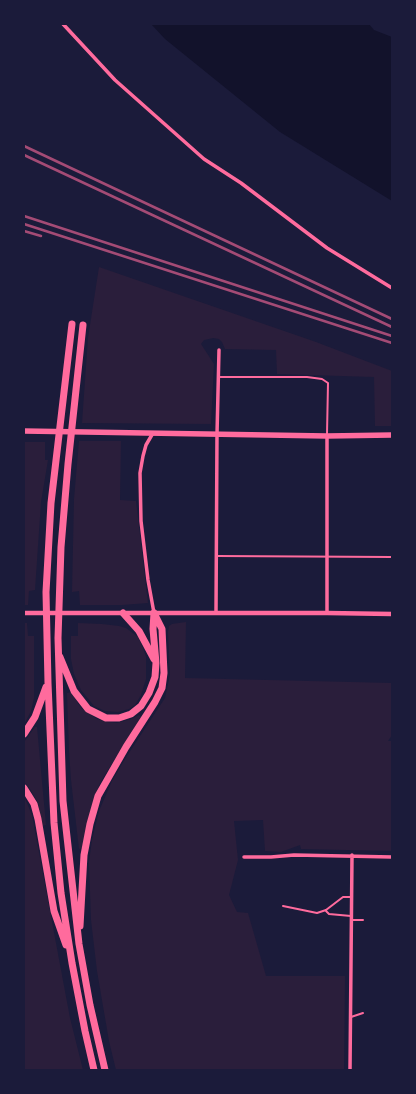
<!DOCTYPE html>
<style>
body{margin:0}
#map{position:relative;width:416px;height:1094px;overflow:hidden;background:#1b1b3a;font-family:Signika,sans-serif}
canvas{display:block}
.frame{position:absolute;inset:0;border:25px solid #1b1b3a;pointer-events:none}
</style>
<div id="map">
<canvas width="416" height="1094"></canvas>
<div class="frame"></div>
</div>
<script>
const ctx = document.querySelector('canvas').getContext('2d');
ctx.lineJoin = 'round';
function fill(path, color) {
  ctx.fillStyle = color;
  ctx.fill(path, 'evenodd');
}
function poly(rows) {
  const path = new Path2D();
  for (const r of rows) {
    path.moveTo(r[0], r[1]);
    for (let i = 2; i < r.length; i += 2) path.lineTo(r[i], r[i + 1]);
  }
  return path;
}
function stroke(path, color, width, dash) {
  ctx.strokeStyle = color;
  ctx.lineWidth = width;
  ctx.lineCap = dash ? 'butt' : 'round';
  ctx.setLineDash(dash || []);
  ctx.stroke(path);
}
fill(poly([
 [99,267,316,342,392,371,392,426,375,426,374,377,277,374,276,350,225,349,222,342,219,339,213,338,204,340,201,344,214,364,211,424,82,423,88,338],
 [79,441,121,441,120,500,136,501,148,603,122,605,80,605,79,591,72,592,74,499],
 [24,442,45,442,45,460,48,460,41,502,35,590,29,591,28,605,24,605],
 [186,622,185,678,392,683,392,735,388,741,392,741,392,851,301,849,300,845,281,852,265,851,263,820,234,821,238,860,229,895,237,912,248,913,266,976,345,976,344,1070,116,1070,109,1041,97,971,91,920,89,862,92,840,99,811,112,781,125,759,165,698,170,675,168,632,169,626,172,624],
 [24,623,27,623,28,636,34,636,34,698,31,711,24,725],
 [78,623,102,624,119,626,126,628,138,637,143,648,146,657,146,679,141,695,135,705,129,709,118,712,105,711,94,706,81,690,74,674,71,659,71,636,78,636],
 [71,692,81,708,97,719,108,722,117,723,131,719,139,715,141,717,100,783,94,798,82,848,79,849,71,780,69,752,67,693],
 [35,727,37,727,46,825,42,826,38,803,30,789,24,782,24,742],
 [24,796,32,815,70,1018,83,1070,25,1070,24,1068]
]), '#2a1e3b');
fill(poly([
 [151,24,369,24,374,30,392,37,392,201,280,132,165,39]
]), '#12122b');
stroke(poly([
 [219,377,307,377,322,379,328,383,327,434],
 [217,556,392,557],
 [283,906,317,913,326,910,343,897,351,897],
 [326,911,329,914,351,916],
 [351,920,363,920],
 [351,1017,363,1013]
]), '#ff6b9d', 2);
stroke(poly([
 [63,24,115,80,204,159,241,183,327,248,392,288],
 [153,433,146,445,143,456,140,473,141,521,148,580,154,613],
 [327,436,327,613],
 [216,612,217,434,219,350],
 [244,857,271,857,294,855,392,857],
 [350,1070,352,855]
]), '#ff6b9d', 3.5);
stroke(poly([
 [24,613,327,613,392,614]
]), '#ff6b9d', 4.5);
stroke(poly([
 [24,431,327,436,392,435]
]), '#ff6b9d', 5.5);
stroke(poly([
 [72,324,51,503,46,592,48,683,54,823,61,893,72,963,85,1031,94,1070],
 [83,325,68,464,61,547,58,638,63,801,79,944,90,1005,105,1070],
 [123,613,139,631,154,659],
 [60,657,74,691,88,709,106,718,119,718,131,714,141,706,149,693,155,677,156,663,153,629,154,613],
 [24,734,35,717,46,687],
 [24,788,34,804,38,819,54,911,66,945],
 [80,926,84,855,90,824,98,796,126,747,155,702,162,688,164,673,162,629,154,613]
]), '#ff6b9d', 7);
stroke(poly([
 [24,146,392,319],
 [24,155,392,327],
 [24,216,392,336],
 [24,224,392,343],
 [24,231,41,236]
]), '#a44b75', 2.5);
</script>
